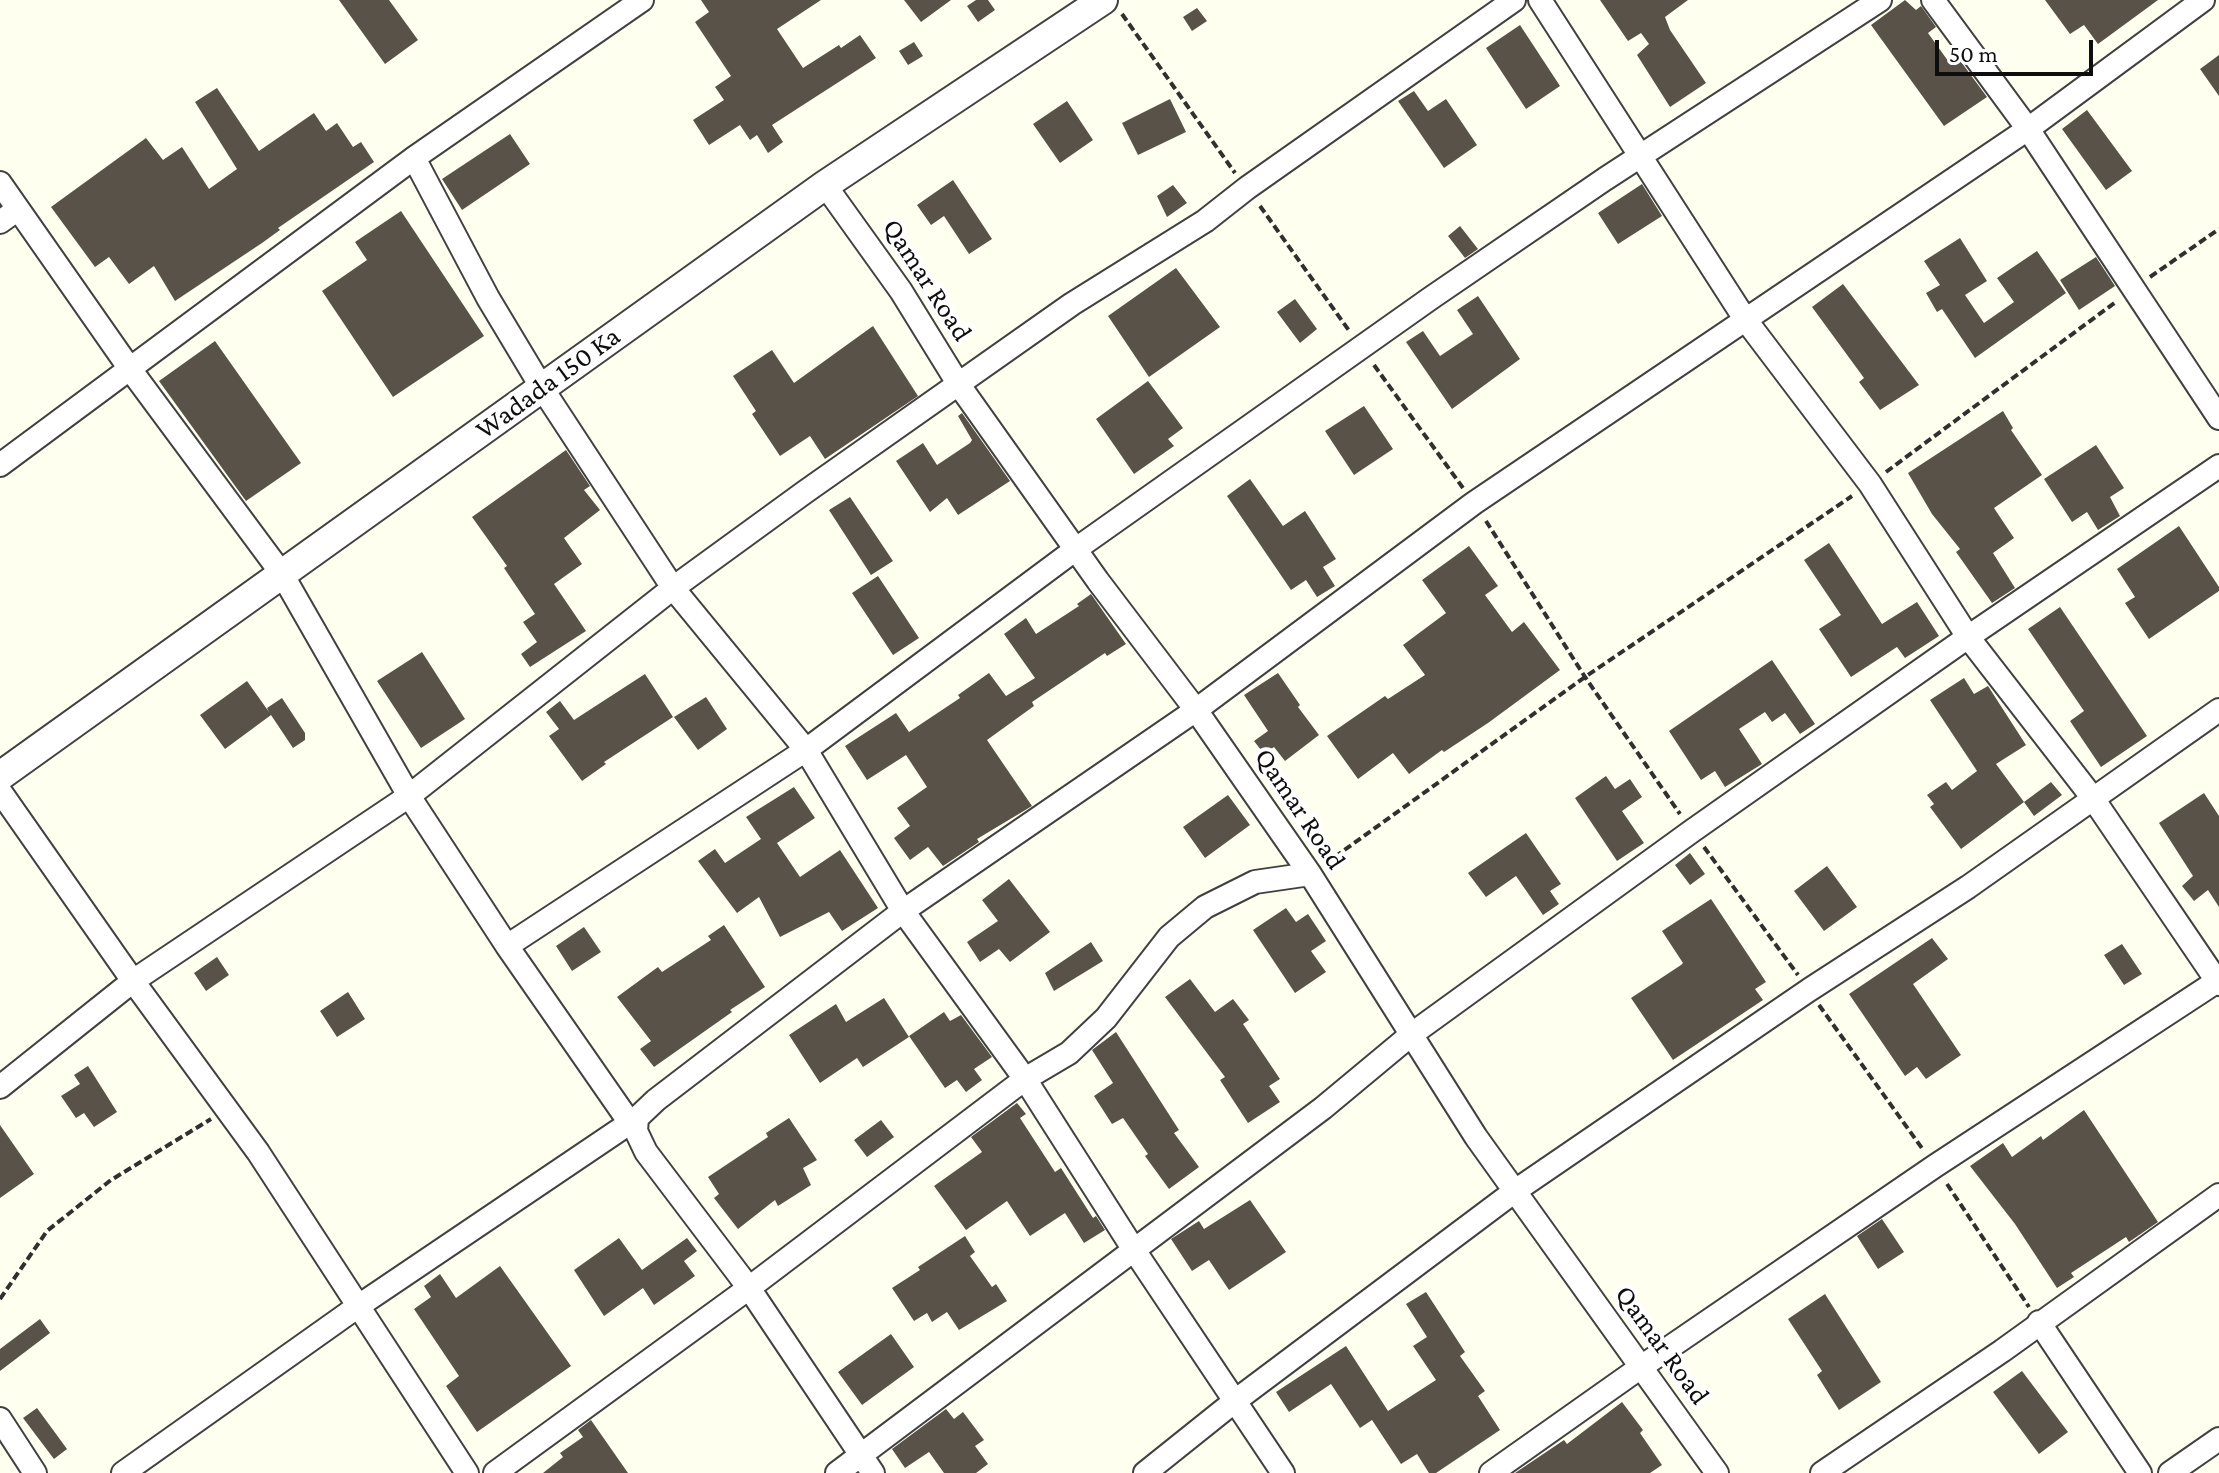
<!DOCTYPE html>
<style>
body{margin:0}
#map{position:relative;width:2219px;height:1473px;overflow:hidden;background:#ffffef;font-family:"Crimson Pro",serif}
canvas{display:block}
.scale{position:absolute;left:1935px;top:40px;width:158px;height:36px;box-sizing:border-box;border:4px solid #0e0e0e;border-top:0;padding-left:10px;font-size:24px;line-height:28px;white-space:nowrap;color:#0e0e0e;-webkit-text-stroke:6px #fff;paint-order:stroke}
</style>
<div id="map">
<canvas width="2219" height="1473"></canvas>
<div class="scale">50 m</div>
</div>
<script>
const ctx = document.querySelector('canvas').getContext('2d');
ctx.lineJoin = 'round';
function fill(path, color) {
  ctx.fillStyle = color;
  ctx.fill(path, 'evenodd');
}
function poly(rows) {
  const path = new Path2D();
  for (const r of rows) {
    path.moveTo(r[0], r[1]);
    for (let i = 2; i < r.length; i += 2) path.lineTo(r[i], r[i + 1]);
  }
  return path;
}
function stroke(path, color, width, dash) {
  ctx.strokeStyle = color;
  ctx.lineWidth = width;
  ctx.lineCap = dash ? 'butt' : 'round';
  ctx.setLineDash(dash || []);
  ctx.stroke(path);
}
function write(font, color, halo, rows, align = 'center') {
  ctx.font = font + ' "Crimson Pro",serif';
  ctx.lineWidth = 8;
  ctx.setLineDash([]);
  ctx.textBaseline = 'middle';
  ctx.strokeStyle = halo;
  ctx.fillStyle = color;
  for (const [text, x, y, turn = 0] of rows) {
    ctx.save();
    ctx.translate(x, y);
    ctx.rotate((+turn || 0) * Math.PI / 180);
    ctx.textAlign = isNaN(turn) ? turn : align;
    if (halo) ctx.strokeText(text, 0, 0);
    ctx.fillText(text, 0, 0);
    ctx.restore();
  }
}
fill(poly([
 [339,0,389,0,418,40,385,64],
 [701,0,821,0,777,29,803,68,839,45,841,48,860,35,876,58,772,125,783,142,768,153,757,135,750,140,740,125,709,145,693,120,724,100,715,87,731,76,695,22,709,12],
 [904,0,951,0,921,22],
 [976,0,988,0,995,10,978,22,967,6],
 [1600,0,1688,0,1665,17,1670,30,1706,83,1670,107,1637,55,1649,44,1641,33,1628,41],
 [1905,0,1916,10,1921,6,1936,27,1928,33,1951,65,1959,59,1987,97,1944,126,1871,25],
 [2045,0,2158,0,2098,44,2084,25,2070,34],
 [1197,8,1207,21,1192,31,1183,17],
 [1520,25,1560,86,1526,109,1486,48],
 [914,42,923,56,908,65,899,51],
 [2219,55,2219,96,2200,69],
 [217,88,259,151,314,113,326,131,337,123,353,147,361,142,374,162,278,228,280,230,262,243,175,301,154,266,129,284,109,257,95,267,51,207,146,138,163,160,182,147,209,189,237,169,195,102],
 [1414,91,1428,111,1446,99,1477,145,1444,168,1398,101],
 [1170,99,1186,132,1138,155,1122,123],
 [1067,101,1093,140,1060,163,1033,124],
 [2087,110,2132,171,2106,190,2062,129],
 [510,134,530,164,462,210,442,179],
 [953,180,992,239,969,254,944,216,931,225,917,205],
 [1642,184,1662,216,1618,244,1598,213],
 [1173,185,1187,203,1167,217,1157,196],
 [401,211,484,336,393,397,322,291,367,260,355,242],
 [1460,226,1478,249,1465,258,1448,236],
 [1960,238,1987,281,1965,295,1984,323,2014,302,1997,278,2037,251,2066,293,1975,358,1942,309,1937,312,1926,293,1940,285,1924,261],
 [2096,257,2115,286,2079,310,2060,280],
 [1176,268,1220,327,1149,377,1108,316],
 [1843,284,1919,385,1880,410,1859,382,1864,378,1812,307],
 [1478,296,1520,359,1452,409,1406,342,1423,331,1440,356,1473,334,1457,310],
 [1295,299,1317,329,1300,343,1277,312],
 [873,326,918,396,825,459,810,436,780,456,752,414,756,411,733,376,772,350,794,383],
 [215,341,301,463,246,501,159,381],
 [1148,381,1183,428,1168,439,1174,446,1134,474,1096,419],
 [1364,406,1393,449,1354,475,1325,431],
 [2003,411,2013,428,2011,430,2042,475,1994,508,2014,538,1993,553,2015,588,1992,603,1956,552,1960,549,1932,514,1908,473],
 [962,413,1010,481,958,515,947,498,930,512,896,461,923,443,937,465,970,443,972,440,958,416],
 [2096,445,2124,488,2110,497,2120,516,2098,530,2087,512,2072,522,2044,479],
 [566,450,590,486,584,490,600,510,564,538,582,564,554,584,586,631,530,667,521,654,537,642,523,622,535,614,504,568,507,566,472,517],
 [1250,479,1283,526,1305,511,1336,559,1323,567,1335,586,1317,597,1306,580,1291,590,1227,496],
 [850,497,893,561,871,575,829,510],
 [2179,526,2219,587,2219,591,2149,639,2125,603,2135,597,2117,569],
 [1829,543,1882,624,1917,602,1939,636,1905,658,1897,647,1851,677,1819,629,1841,615,1804,560],
 [1469,546,1498,586,1485,595,1512,632,1524,622,1560,670,1488,723,1444,752,1442,750,1409,774,1393,753,1358,779,1327,736,1385,696,1388,699,1425,675,1403,645,1446,613,1422,580],
 [878,576,919,638,893,655,852,593],
 [1091,594,1126,644,1107,656,1105,653,1032,702,1034,706,987,740,1032,806,977,839,979,842,943,866,928,847,910,860,894,838,910,826,897,808,927,787,906,755,867,780,845,746,896,713,909,732,960,698,958,695,989,673,1006,696,1035,678,1004,634,1026,618,1036,634,1079,606,1077,604],
 [2060,607,2147,736,2101,767,2070,721,2084,711,2028,629],
 [422,652,465,719,421,748,377,681],
 [1772,660,1815,724,1800,734,1785,713,1772,722,1765,712,1739,729,1762,764,1725,787,1715,771,1701,780,1669,731],
 [1278,673,1300,705,1298,707,1319,735,1285,761,1274,747,1264,754,1254,741,1268,731,1244,695],
 [645,674,673,717,604,762,606,764,582,781,549,736,559,729,546,712,560,701,574,720],
 [1964,678,1974,694,1988,686,2026,745,1996,764,2024,802,2051,782,2062,795,2034,816,2024,802,1961,849,1930,807,1934,804,1927,795,1946,782,1952,790,1977,771,1930,700],
 [247,681,269,712,267,708,282,698,305,733,305,740,293,748,271,715,225,749,200,715],
 [706,697,727,729,698,750,674,717],
 [1606,776,1615,789,1630,779,1642,797,1622,811,1644,843,1617,861,1575,798],
 [794,787,815,818,777,843,800,877,840,850,878,908,842,931,829,912,780,937,759,897,737,913,698,861,715,849,725,863,761,839,746,817],
 [2204,793,2219,816,2219,907,2208,890,2194,901,2182,886,2193,876,2159,823],
 [1228,795,1250,825,1205,858,1183,827],
 [1526,833,1561,884,1550,891,1559,904,1543,915,1516,876,1486,897,1468,873],
 [1690,853,1705,874,1690,885,1675,865],
 [1827,866,1857,907,1824,931,1794,891],
 [1009,879,1050,932,1010,962,999,949,980,962,967,942,998,921,982,900],
 [1711,899,1766,982,1755,989,1763,1000,1673,1060,1631,998,1681,965,1683,963,1662,931],
 [1286,908,1296,922,1308,914,1326,941,1311,951,1326,972,1295,993,1253,930],
 [724,925,765,987,730,1010,732,1012,654,1067,640,1049,651,1041,617,997,658,967,662,972,711,940,708,936],
 [584,927,601,952,572,971,556,946],
 [1932,938,1948,959,1913,984,1961,1055,1926,1079,1917,1067,1905,1076,1849,994],
 [1091,942,1103,961,1054,991,1045,973],
 [2122,944,2142,974,2124,985,2104,955],
 [217,957,229,975,206,991,194,973],
 [1190,979,1215,1012,1233,999,1249,1020,1243,1024,1280,1079,1269,1086,1280,1102,1248,1123,1220,1080,1225,1077,1165,997],
 [348,992,365,1019,337,1037,320,1011],
 [884,998,909,1037,863,1067,857,1058,820,1083,789,1035,836,1004,846,1022],
 [944,1012,950,1021,961,1015,992,1057,974,1069,982,1080,966,1092,957,1080,945,1088,909,1036],
 [1116,1032,1179,1130,1174,1133,1199,1167,1169,1189,1145,1156,1148,1154,1123,1118,1112,1124,1094,1096,1113,1083,1092,1050],
 [88,1066,117,1112,94,1127,84,1113,76,1118,61,1096,80,1084,74,1075],
 [1017,1103,1026,1114,1020,1118,1055,1172,1061,1168,1093,1218,1096,1216,1105,1230,1084,1243,1065,1213,1030,1236,1007,1201,966,1230,934,1186,982,1152,971,1137],
 [2084,1110,2158,1222,2129,1242,2126,1237,2071,1273,2074,1277,2057,1288,2015,1224,1970,1166,2003,1143,2012,1157,2041,1136,2043,1140],
 [789,1118,817,1160,803,1168,811,1185,778,1206,775,1200,738,1229,714,1198,719,1194,708,1177,768,1137,766,1133],
 [881,1120,894,1137,867,1157,854,1140],
 [0,1125,34,1174,0,1198],
 [1250,1200,1286,1252,1229,1290,1209,1260,1192,1271,1171,1239,1199,1221,1204,1229],
 [1882,1219,1904,1252,1878,1269,1857,1236],
 [965,1236,975,1252,970,1256,992,1287,996,1284,1007,1301,959,1330,947,1312,932,1322,927,1313,914,1321,892,1288,920,1270,918,1267],
 [619,1238,642,1270,687,1238,697,1251,684,1261,695,1276,654,1305,643,1288,604,1316,574,1270],
 [500,1266,571,1366,477,1432,446,1386,459,1376,414,1309,431,1297,424,1286,440,1274,456,1298],
 [1426,1292,1465,1352,1460,1356,1485,1391,1478,1396,1500,1430,1436,1473,1429,1473,1417,1454,1401,1464,1372,1420,1360,1428,1331,1384,1289,1412,1276,1392,1346,1346,1388,1411,1436,1380,1413,1346,1427,1337,1406,1304],
 [1825,1294,1881,1382,1839,1410,1817,1375,1822,1371,1788,1319],
 [40,1319,50,1333,0,1371,0,1349],
 [891,1334,914,1367,862,1405,838,1372],
 [2022,1371,2068,1432,2039,1454,1993,1392],
 [1622,1402,1643,1430,1640,1433,1662,1465,1650,1473,1515,1473,1564,1440,1567,1444],
 [37,1408,67,1449,54,1459,23,1418],
 [946,1409,954,1419,963,1412,984,1440,975,1446,988,1464,976,1473,944,1473,929,1452,905,1468,892,1449],
 [591,1420,628,1473,543,1473,563,1457,560,1453,583,1437,578,1430]
]), '#585249');
const minor = poly([
 [1540,0,1745,319,1870,484,1968,637,2092,797,2219,984],
 [1933,0,2028,129,2219,418],
 [414,158,488,298,542,388,673,588,806,750,903,911,1025,1079,1134,1250,1283,1473],
 [0,183,130,369,282,574,409,796,507,946,630,1123],
 [825,185,901,291,959,385,1098,581,1196,710,1310,874,1476,1137,1717,1473],
 [0,222,18,209],
 [0,465,414,158,642,0],
 [0,791,133,981,0,1087],
 [507,946,806,750,1076,549,1431,298,1605,179,1880,0],
 [2039,1322,2140,1473],
 [0,1419,35,1473],
 [123,1473,357,1307,637,1118],
 [467,1473,258,1152,133,981,409,796,673,588,805,492,1072,304,1205,221,1247,188,1514,0],
 [495,1473,749,1288,1025,1079,1069,1053,1106,1018,1169,937,1205,907,1255,882,1310,874],
 [837,1473,1323,1108,1412,1034,1692,831,1968,637,2219,466],
 [873,1473,749,1288,646,1152,636,1131,637,1118,656,1100,903,911,1196,710,1474,503,2028,129,2203,0],
 [1145,1473,1235,1401,1515,1191,1809,990,1968,887,2219,710],
 [1491,1473,1641,1367,1935,1166,2219,980],
 [1822,1473,2002,1351,2219,1195],
 [2170,1473,2219,1439]
]);
const tertiary = poly([
 [0,776,825,185,1103,0]
]);
stroke(minor, '#414141', 26);
stroke(tertiary, '#414141', 32);
stroke(poly([
 [1122,14,1235,173],
 [1260,206,1350,332],
 [2150,277,2219,229],
 [1374,365,1463,488],
 [1886,472,2117,301],
 [1486,521,1585,677,1680,814],
 [1704,847,1798,975],
 [1325,864,1585,677,1852,496],
 [1819,1005,1924,1151],
 [1947,1184,2029,1307],
 [0,1299,47,1231,111,1180,211,1119]
]), '#303030', 4, [8, 4]);
stroke(minor, '#fff', 22);
stroke(tertiary, '#fff', 28);
write('28px', '#0e0e0e', '#fff', [
 ["Qamar Road",927,280,57],
 ["Wadada 150 Ka",548,383,-36],
 ["Qamar Road",1300,809,56],
 ["Qamar Road",1662,1345,54]
]);
</script>
